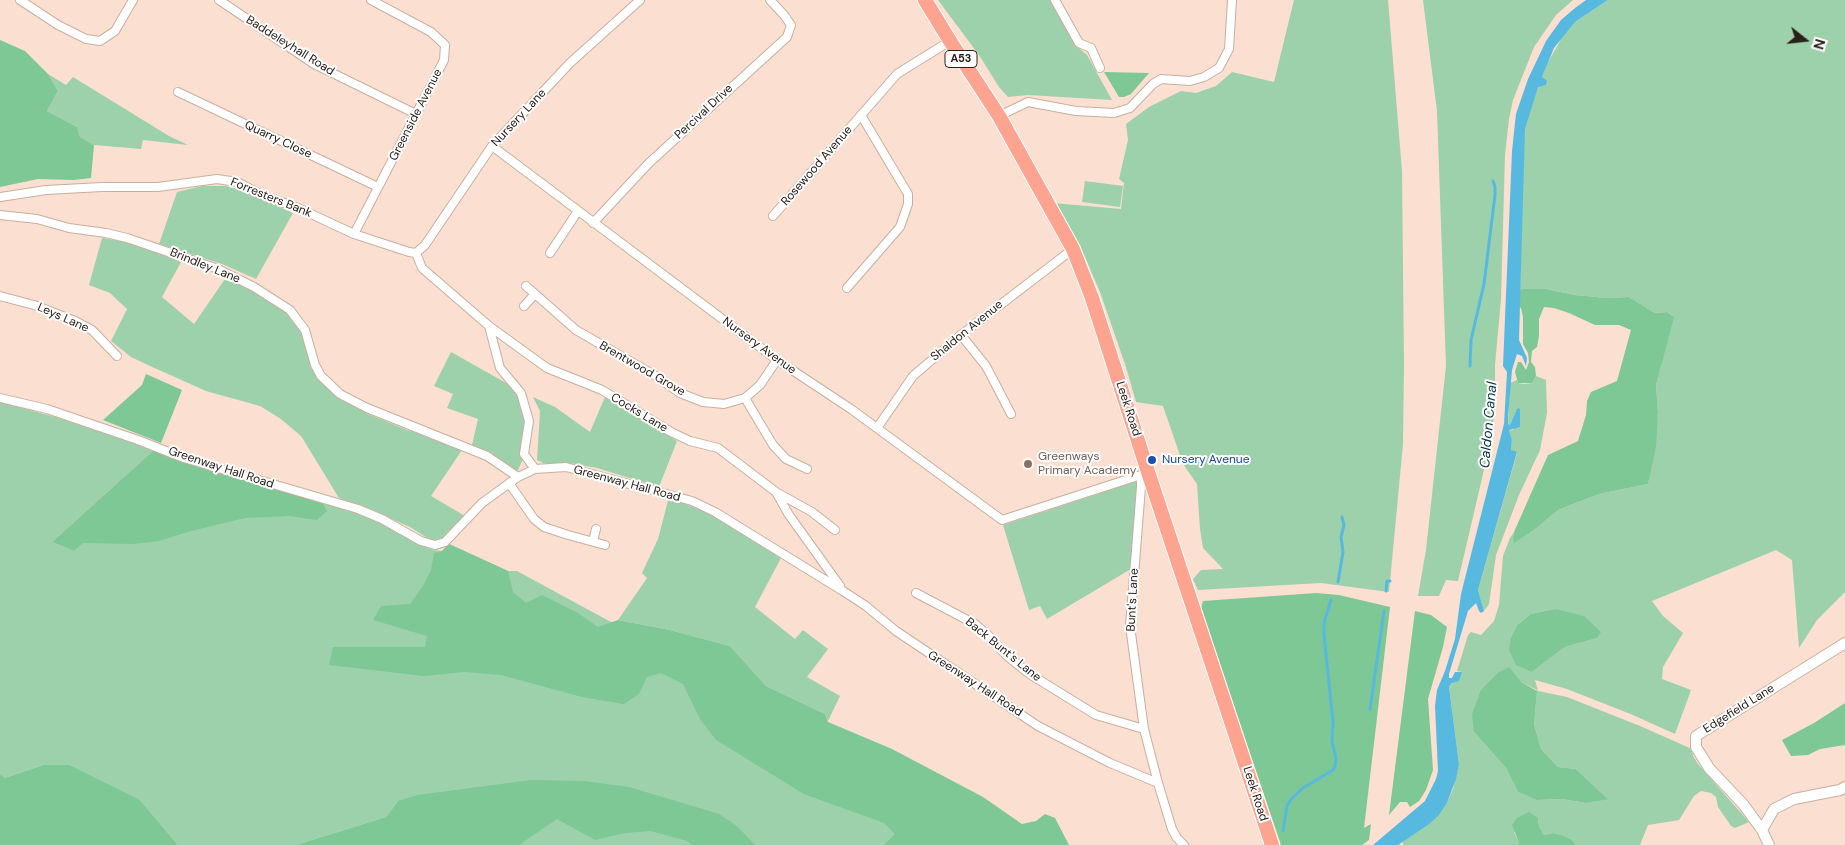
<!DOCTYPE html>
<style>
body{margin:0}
#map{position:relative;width:1845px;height:845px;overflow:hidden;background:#fbdfd0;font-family:"DM Sans",sans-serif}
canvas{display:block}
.north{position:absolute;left:1780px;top:15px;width:50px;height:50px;-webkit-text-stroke:4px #fff;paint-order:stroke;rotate:106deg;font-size:14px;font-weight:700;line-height:20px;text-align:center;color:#29201a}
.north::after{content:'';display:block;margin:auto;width:18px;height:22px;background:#29201a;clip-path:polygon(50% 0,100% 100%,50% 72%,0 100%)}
</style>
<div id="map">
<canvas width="1845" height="845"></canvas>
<div class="north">N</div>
</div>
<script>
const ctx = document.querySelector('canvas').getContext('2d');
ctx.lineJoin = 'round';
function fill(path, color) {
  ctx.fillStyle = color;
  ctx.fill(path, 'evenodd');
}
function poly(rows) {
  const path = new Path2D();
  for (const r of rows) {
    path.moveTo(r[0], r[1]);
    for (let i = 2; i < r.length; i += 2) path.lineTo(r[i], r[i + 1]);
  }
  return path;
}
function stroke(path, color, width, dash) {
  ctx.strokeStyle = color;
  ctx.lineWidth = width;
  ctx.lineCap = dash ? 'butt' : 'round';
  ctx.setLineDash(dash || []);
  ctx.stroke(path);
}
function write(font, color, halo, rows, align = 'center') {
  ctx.font = font + ' "DM Sans",sans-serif';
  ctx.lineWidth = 4;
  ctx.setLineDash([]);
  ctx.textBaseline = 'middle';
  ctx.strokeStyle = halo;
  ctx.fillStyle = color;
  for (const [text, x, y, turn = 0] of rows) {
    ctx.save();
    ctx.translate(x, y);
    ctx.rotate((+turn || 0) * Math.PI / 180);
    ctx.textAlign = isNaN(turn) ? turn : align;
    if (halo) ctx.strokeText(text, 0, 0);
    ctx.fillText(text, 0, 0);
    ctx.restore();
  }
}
fill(poly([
 [938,0,1052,0,1074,44,1087,55,1112,100,1028,95,1008,97,999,87,979,55],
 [1294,0,1388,0,1402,171,1404,364,1403,444,1389,592,1321,583,1198,590,1193,579,1201,570,1223,569,1203,548,1200,529,1197,484,1183,464,1163,406,1136,402,1126,367,1100,292,1085,257,1053,203,1121,209,1124,183,1119,179,1128,140,1126,124,1149,107,1181,91,1196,93,1216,86,1232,72,1274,82],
 [1423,0,1573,0,1556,15,1534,47,1513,100,1509,119,1505,155,1501,299,1495,365,1495,409,1490,444,1458,581,1446,580,1439,596,1418,596,1426,550,1446,366,1437,111],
 [1608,0,1845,0,1845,592,1817,620,1799,648,1792,560,1776,550,1652,601,1663,616,1683,633,1663,667,1662,679,1691,690,1675,734,1633,715,1567,689,1535,680,1538,691,1567,697,1640,726,1692,749,1693,756,1698,764,1749,822,1735,828,1731,826,1718,807,1716,797,1711,793,1701,791,1694,796,1679,820,1648,825,1640,845,1576,845,1571,839,1562,835,1553,833,1544,835,1539,826,1538,818,1514,832,1519,843,1518,845,1403,845,1403,841,1428,825,1447,803,1453,789,1459,764,1449,687,1462,672,1457,671,1468,635,1471,632,1481,635,1494,621,1499,605,1503,556,1510,538,1514,532,1513,538,1515,542,1533,531,1558,510,1599,494,1648,484,1658,413,1656,385,1673,316,1667,312,1655,313,1629,297,1606,298,1575,295,1546,289,1522,289,1520,291,1523,147,1525,129,1532,102,1548,62,1563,36,1575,22],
 [1555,609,1597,638,1565,647,1532,672,1511,637,1517,625,1531,614],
 [1521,682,1537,690,1534,724,1541,749,1558,767,1576,769,1607,798,1586,803,1562,799,1538,800,1518,792,1506,768,1474,732],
 [48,74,66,85,73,77,169,136,188,145,143,140,141,149,94,145,80,137,77,127,47,111,58,91],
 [1085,181,1123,186,1120,207,1082,202],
 [202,186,226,186,244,191,293,213,256,279,222,264,159,244,177,192],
 [102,238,128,242,181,262,162,297,194,324,225,279,254,290,286,313,305,337,312,368,322,380,339,396,368,414,407,430,436,438,462,450,431,496,465,516,439,542,432,541,410,527,374,511,339,498,301,436,281,419,260,406,206,391,150,366,131,357,111,341,127,309,110,293,89,285],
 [451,352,515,388,521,406,526,425,523,459,518,470,513,470,472,445,478,419,447,408,453,394,434,386],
 [1536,376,1546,380,1547,413,1540,450,1519,495,1496,555,1489,604,1484,611,1478,590,1517,453,1511,450,1512,440,1509,430,1513,430,1516,411,1510,425,1508,424,1510,383,1517,380,1518,383,1524,384,1532,383],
 [533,397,555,407,590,432,605,397,677,441,659,487,597,468,569,463,555,465,543,463,537,460,540,411],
 [0,402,66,420,155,449,52,542,74,551,82,543,316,500,373,518,423,546,434,550,442,551,449,544,508,571,517,571,1022,845,506,845,398,801,386,817,296,845,178,845,140,800,43,765,5,778,0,774],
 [1137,481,1139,487,1131,569,1047,619,1040,606,1029,610,1003,525],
 [669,497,719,518,781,558,755,607,795,639,803,630,828,649,807,677,840,696,828,721,825,714,766,686,730,646,670,630,618,620,647,578,642,573,658,539]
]), '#9dd1ab');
fill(poly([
 [0,40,25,51,48,74,58,91,47,111,77,127,80,137,94,145,91,178,73,180,38,179,0,187],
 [1104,72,1149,73,1131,94,1124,97,1119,97],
 [1522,289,1546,289,1575,295,1606,298,1629,297,1655,313,1667,312,1674,317,1656,385,1658,412,1656,447,1648,484,1599,494,1558,510,1533,531,1514,543,1513,538,1514,532,1548,455,1578,441,1586,415,1587,401,1591,392,1617,381,1631,330,1619,325,1595,325,1569,313,1554,308,1544,307,1539,319,1539,336,1537,347,1532,351,1531,362,1535,367,1536,376,1532,383,1518,383,1515,372,1518,362,1521,362,1526,370,1529,362,1528,353,1523,344,1523,317,1521,308,1512,304,1514,296],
 [146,374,182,390,161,443,103,420,142,385],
 [155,449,322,502,327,511,317,520,289,516,245,518,191,531,159,541,134,544,83,543,74,551,52,542],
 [449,544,508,571,513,592,526,603,542,595,578,613,598,627,618,620,670,630,730,646,766,686,825,714,828,722,892,749,983,797,1022,824,1036,821,1045,814,1055,818,1069,845,884,845,895,834,884,823,804,794,716,740,700,719,683,684,661,673,647,677,639,694,624,704,582,697,501,675,465,672,424,676,329,665,333,647,425,647,427,636,373,620,381,606,410,604,423,586,431,570,434,553,442,551],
 [1316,593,1339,595,1390,607,1364,828,1371,824,1369,840,1362,845,1281,845,1201,608,1203,601],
 [1555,609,1584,616,1601,632,1597,638,1565,647,1532,672,1516,665,1509,650,1511,637,1517,625,1531,614],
 [1415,611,1431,615,1447,627,1443,647,1428,699,1433,770,1426,790,1419,801,1410,807,1407,802,1400,802,1389,815],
 [1509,667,1521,682,1537,691,1534,724,1541,749,1558,767,1576,769,1608,799,1586,803,1562,799,1537,800,1518,792,1506,768,1474,732,1472,714,1481,690,1499,672],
 [1845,703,1845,745,1820,749,1808,755,1791,756,1782,740,1814,723],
 [43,765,69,765,140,800,178,845,0,845,0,774,5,778],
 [531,780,584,781,629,787,719,814,737,826,755,845,693,845,687,841,651,831,625,833,595,840,557,819,519,845,296,845,386,817,398,801,418,795],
 [1529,812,1538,818,1539,826,1544,835,1553,833,1562,835,1571,839,1576,845,1518,845,1519,843,1512,825,1517,818]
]), '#7dc894');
fill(poly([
 [1586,0,1608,0,1575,22,1554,48,1542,77,1547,81,1546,85,1538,87,1525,129,1519,340,1527,358,1526,366,1522,356,1517,354,1512,370,1508,417,1508,424,1510,425,1516,411,1518,408,1520,409,1520,427,1509,430,1512,440,1511,450,1517,452,1478,590,1484,611,1481,613,1479,611,1476,603,1468,611,1449,674,1449,678,1452,678,1455,672,1462,672,1459,681,1452,683,1449,687,1459,764,1456,779,1447,803,1438,816,1428,825,1398,845,1373,845,1425,801,1436,779,1438,771,1435,706,1437,690,1445,671,1455,639,1461,594,1504,424,1507,372,1503,366,1512,151,1516,114,1528,79,1546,41,1561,20,1575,8]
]), '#58b9e0');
stroke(poly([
 [1470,366,1471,340,1484,284,1495,195,1495,187,1493,181],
 [1338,582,1343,552,1341,537,1344,525,1342,517],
 [1386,591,1387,581,1390,581],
 [1370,709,1384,611],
 [1283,831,1287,806,1291,799,1303,788,1333,770,1335,766,1336,758,1332,742,1333,722,1324,635,1324,623,1331,600]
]), '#58b9e0', 3);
const street = poly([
 [20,0,58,25,86,39,100,41,115,31,133,0],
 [219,0,314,64,416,114],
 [1055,0,1079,43,1091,48,1100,68],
 [178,92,378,187],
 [999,116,1028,102,1076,111,1114,113,1130,108,1153,84,1161,79,1190,81,1204,77,1219,68,1229,49,1232,0],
 [492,146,777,360,851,409,1002,520,1141,475,1149,475],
 [0,197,46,190,102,187,158,187,217,179,237,182,262,195,296,207,354,234,409,252,416,253],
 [0,215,37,219,69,228,106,233,127,238,218,269,254,287,290,310,305,330,315,365,321,376,340,394,367,408,487,456,518,477],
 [773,216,897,74,950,41],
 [593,223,649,163,787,37,791,25,784,15,770,0],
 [354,234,444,60,445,45,431,32,371,0],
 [416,253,422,268,489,326,547,368,602,390,671,432,690,441,718,448,776,492,789,515,840,586],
 [416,253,425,245,492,146,570,63,640,0],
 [550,253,578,211],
 [526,286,576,330,654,375,680,393,703,402,724,404,745,398,760,385,777,360],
 [847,288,900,227,908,204,908,194,861,115],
 [0,296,34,305,75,321,92,330,117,356],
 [524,306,535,294],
 [489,326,500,368,521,393,529,421,524,454,535,469],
 [961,335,986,366,1011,414],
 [0,398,47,409,138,440,184,458,358,509,382,519,421,541,435,545,445,542,482,503,518,477,535,469,566,467,692,501,715,512,843,591,866,606,896,631,1038,726,1110,763,1158,783,1172,829,1177,838,1184,845],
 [745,398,773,445,786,459,807,469],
 [877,428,913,376,961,335,1073,249],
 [1141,475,1141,487,1130,626,1144,729,1158,783],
 [509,483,534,519,544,527,568,535,605,545],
 [776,492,812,512,835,530],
 [593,541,596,529],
 [916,593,975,624,987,634,1006,655,1028,673,1096,715,1144,729]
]);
const secondary = poly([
 [1762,830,1774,809,1794,799,1840,790,1845,787],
 [1769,845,1762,830,1743,804,1709,768,1696,747,1696,736,1845,643]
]);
const highway = poly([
 [925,0,950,41,999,116,1073,249,1092,298,1149,475,1272,845]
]);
stroke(street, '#c9afa0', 10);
stroke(secondary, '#c9afa0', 12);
stroke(highway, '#fff', 16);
stroke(street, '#fff', 8);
stroke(secondary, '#fff', 10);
stroke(highway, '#fca490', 14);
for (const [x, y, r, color] of [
 [1152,460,5,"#1a4fb4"],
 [1028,464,5,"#8d6e63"]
]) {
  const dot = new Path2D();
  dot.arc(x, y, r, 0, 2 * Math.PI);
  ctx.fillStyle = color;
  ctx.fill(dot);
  stroke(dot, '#fff', 2);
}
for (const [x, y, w] of [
 [961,59,32]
]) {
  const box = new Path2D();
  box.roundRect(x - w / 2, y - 8.5, w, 17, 4);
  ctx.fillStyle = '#fff';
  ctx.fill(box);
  stroke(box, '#29201a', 1);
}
write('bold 11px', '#29201a', null, [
 ["A53",961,59]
]);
write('12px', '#29201a', '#fff', [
 ["Baddeleyhall Road",290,46,32],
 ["Percival Drive",704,112,-43],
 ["Greenside Avenue",416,115,-63],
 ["Nursery Lane",519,118,-47],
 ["Quarry Close",278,140,25],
 ["Rosewood Avenue",817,166,-49],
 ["Forresters Bank",271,198,22],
 ["Brindley Lane",205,266,22],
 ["Leys Lane",63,318,24],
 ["Shaldon Avenue",967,331,-39],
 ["Nursery Avenue",759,346,36],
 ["Brentwood Grove",642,369,30],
 ["Leek Road",1128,409,72],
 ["Cocks Lane",639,413,31],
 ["Greenway Hall Road",221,468,18],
 ["Greenway Hall Road",627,484,15],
 ["Bunt's Lane",1133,600,-87],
 ["Back Bunt's Lane",1003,650,39],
 ["Greenway Hall Road",975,684,33],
 ["Edgefield Lane",1739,709,-32],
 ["Leek Road",1255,794,72]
]);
write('12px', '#785e54', '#fff', [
 ["Greenways",1038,457],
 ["Primary Academy",1038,471]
], 'left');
write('12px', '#164399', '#fff', [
 ["Nursery Avenue",1162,460]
], 'left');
write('italic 14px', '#093646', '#fff', [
 ["Caldon Canal",1489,425,-85]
]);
</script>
